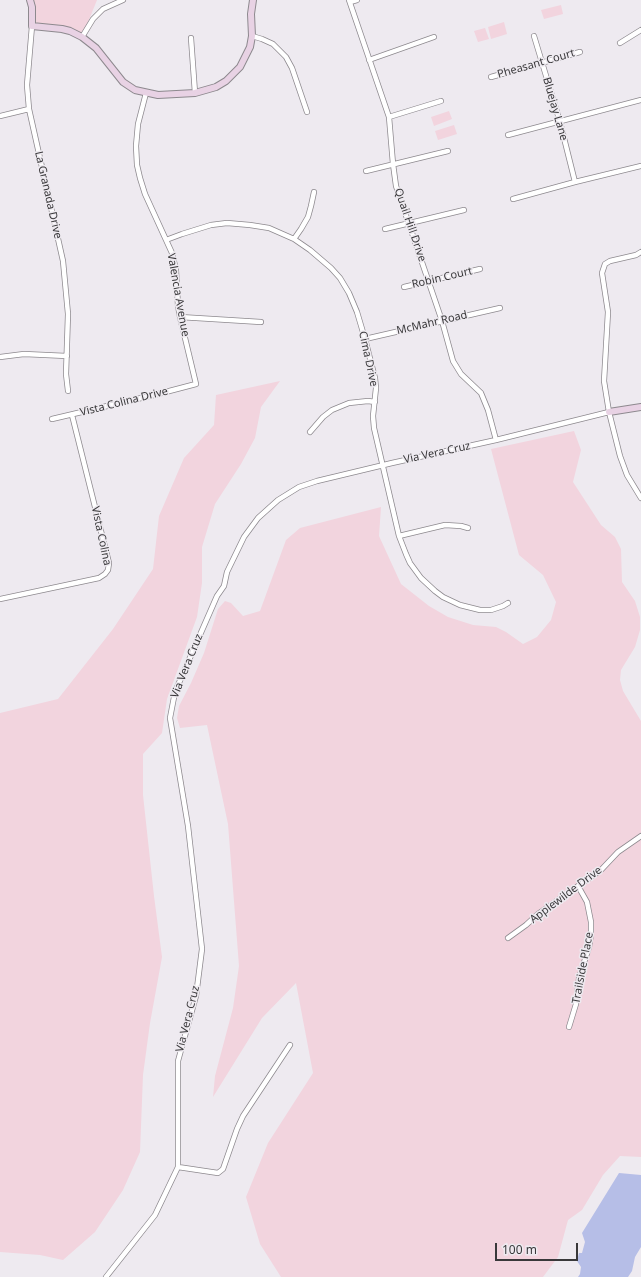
<!DOCTYPE html>
<style>
body{margin:0}
#map{position:relative;width:641px;height:1277px;overflow:hidden;background:#eeeaf0;font-family:"Noto Sans",sans-serif}
canvas{display:block}
.scale{position:absolute;left:495px;top:1243px;width:83px;height:18px;box-sizing:border-box;border:2px solid #39383a;border-top:0;padding-left:5px;font-size:12px;line-height:14px;white-space:nowrap;color:#39383a;-webkit-text-stroke:3px #eeeaf0;paint-order:stroke}
</style>
<div id="map">
<canvas width="641" height="1277"></canvas>
<div class="scale">100 m</div>
</div>
<script>
const ctx = document.querySelector('canvas').getContext('2d');
ctx.lineJoin = 'round';
function fill(path, color) {
  ctx.fillStyle = color;
  ctx.fill(path, 'evenodd');
}
function poly(rows) {
  const path = new Path2D();
  for (const r of rows) {
    path.moveTo(r[0], r[1]);
    for (let i = 2; i < r.length; i += 2) path.lineTo(r[i], r[i + 1]);
  }
  return path;
}
function stroke(path, color, width, dash) {
  ctx.strokeStyle = color;
  ctx.lineWidth = width;
  ctx.lineCap = dash ? 'butt' : 'round';
  ctx.setLineDash(dash || []);
  ctx.stroke(path);
}
function write(font, color, halo, rows, align = 'center') {
  ctx.font = font + ' "Noto Sans",sans-serif';
  ctx.lineWidth = 3;
  ctx.setLineDash([]);
  ctx.textBaseline = 'middle';
  ctx.strokeStyle = halo;
  ctx.fillStyle = color;
  for (const [text, x, y, turn = 0] of rows) {
    ctx.save();
    ctx.translate(x, y);
    ctx.rotate((+turn || 0) * Math.PI / 180);
    ctx.textAlign = isNaN(turn) ? turn : align;
    if (halo) ctx.strokeText(text, 0, 0);
    ctx.fillText(text, 0, 0);
    ctx.restore();
  }
}
fill(poly([
 [30,0,97,0,82,37,75,33,32,26],
 [561,5,563,14,544,19,541,10],
 [504,22,507,34,491,39,488,27],
 [485,28,489,39,478,42,474,31],
 [449,111,452,119,434,126,431,117],
 [454,125,457,134,438,140,435,131],
 [280,381,261,407,255,438,241,464,215,504,202,547,202,583,197,617,167,699,162,733,143,754,143,795,154,896,162,957,150,1023,143,1075,140,1152,123,1190,95,1232,63,1260,40,1255,0,1252,0,713,58,699,113,629,153,569,159,516,184,458,214,425,216,395],
 [574,431,581,450,573,482,601,525,615,537,621,549,622,582,635,601,640,617,640,630,635,647,621,670,620,680,623,691,641,721,641,1157,620,1156,603,1175,582,1210,568,1220,558,1257,543,1277,281,1277,260,1244,246,1197,268,1143,313,1073,296,983,262,1018,213,1097,215,1076,233,1008,239,966,228,824,207,725,180,728,177,718,179,706,191,683,204,653,218,609,225,601,231,603,243,616,260,611,286,540,300,528,381,507,379,536,401,584,429,606,448,617,473,625,496,627,506,632,523,644,537,637,551,620,556,602,543,575,519,555,491,449]
]), '#f2d4de');
fill(poly([
 [619,1173,641,1175,641,1247,635,1257,632,1271,628,1277,578,1277,580,1274,581,1267,577,1261,579,1253,582,1253,585,1242,582,1233]
]), '#b6bee7');
const street = poly([
 [349,0,389,117,393,164,396,186,442,321,453,361,461,374,481,393,488,410,496,440],
 [350,2,357,0],
 [32,26,27,85,29,109,63,261,68,314,66,374,68,391],
 [252,36,262,39,273,44,286,57,292,68,307,112],
 [534,36,560,122,575,182],
 [82,37,93,19,103,9,123,0],
 [191,38,195,93],
 [620,43,641,30],
 [369,60,434,37],
 [491,77,580,52],
 [0,116,29,109],
 [389,117,441,101],
 [508,135,641,100],
 [366,171,448,151],
 [513,199,575,182,641,166],
 [385,229,464,210],
 [294,239,301,229,308,217,311,206,314,192],
 [166,240,182,234,211,225,227,223,250,225,269,228,294,239,310,250,331,268,340,278,349,293,357,312,365,339,375,378,376,388,373,416,374,428,399,536,406,554,410,563,421,578,435,591,443,597,460,605,480,610,491,610,503,606,508,603],
 [641,252,636,255,610,261,605,264,602,273,608,312,604,381,609,412,620,456,627,475,641,498],
 [404,287,480,269],
 [180,317,261,322],
 [365,339,500,308],
 [0,357,24,354,67,356],
 [52,419,154,395,196,384,180,317,178,306,176,270,172,253,145,194,140,178,137,165,136,146,138,124,146,93],
 [310,432,323,417,332,410,349,403,368,401,375,402],
 [399,536,445,525,461,526,468,528],
 [0,599,99,578,105,574,108,570,109,563,72,415],
 [508,938,526,925,538,914,601,870,618,852,641,836],
 [569,1027,576,1004,579,978,589,947,591,934,591,922,587,902,578,886],
 [178,1167,218,1173,223,1169,237,1129,243,1116,290,1045],
 [106,1277,155,1215,178,1167,178,1061,196,996,202,949,188,826,170,718,175,692,217,596,224,586,227,572,244,537,258,518,278,500,299,487,317,481,392,463,496,440,609,412]
]);
const secondary = poly([
 [30,0,32,7,32,26,62,29,70,31,82,37,96,48,123,82,135,90,158,95,195,93,216,87,226,81,240,67,250,47,252,36,251,14,253,0],
 [609,412,641,407]
]);
stroke(street, '#8d898e', 6);
stroke(secondary, '#8d898e', 8);
stroke(street, '#fff', 4.5);
stroke(secondary, '#e8d2e4', 6);
write('11px', '#39383a', '#eeeaf0', [
 ["Pheasant Court",536,64,-16],
 ["Bluejay Lane",555,109,74],
 ["La Granada Drive",48,195,77],
 ["Quail Hill Drive",410,225,71],
 ["Robin Court",442,278,-13],
 ["Valencia Avenue",178,295,80],
 ["McMahr Road",432,323,-13],
 ["Cima Drive",368,359,78],
 ["Vista Colina Drive",124,402,-14],
 ["Via Vera Cruz",437,453,-12],
 ["Vista Colina",101,536,78],
 ["Via Vera Cruz",187,666,-68],
 ["Applewilde Drive",566,895,-37],
 ["Trailside Place",583,968,-79],
 ["Via Vera Cruz",188,1019,-76]
]);
</script>
